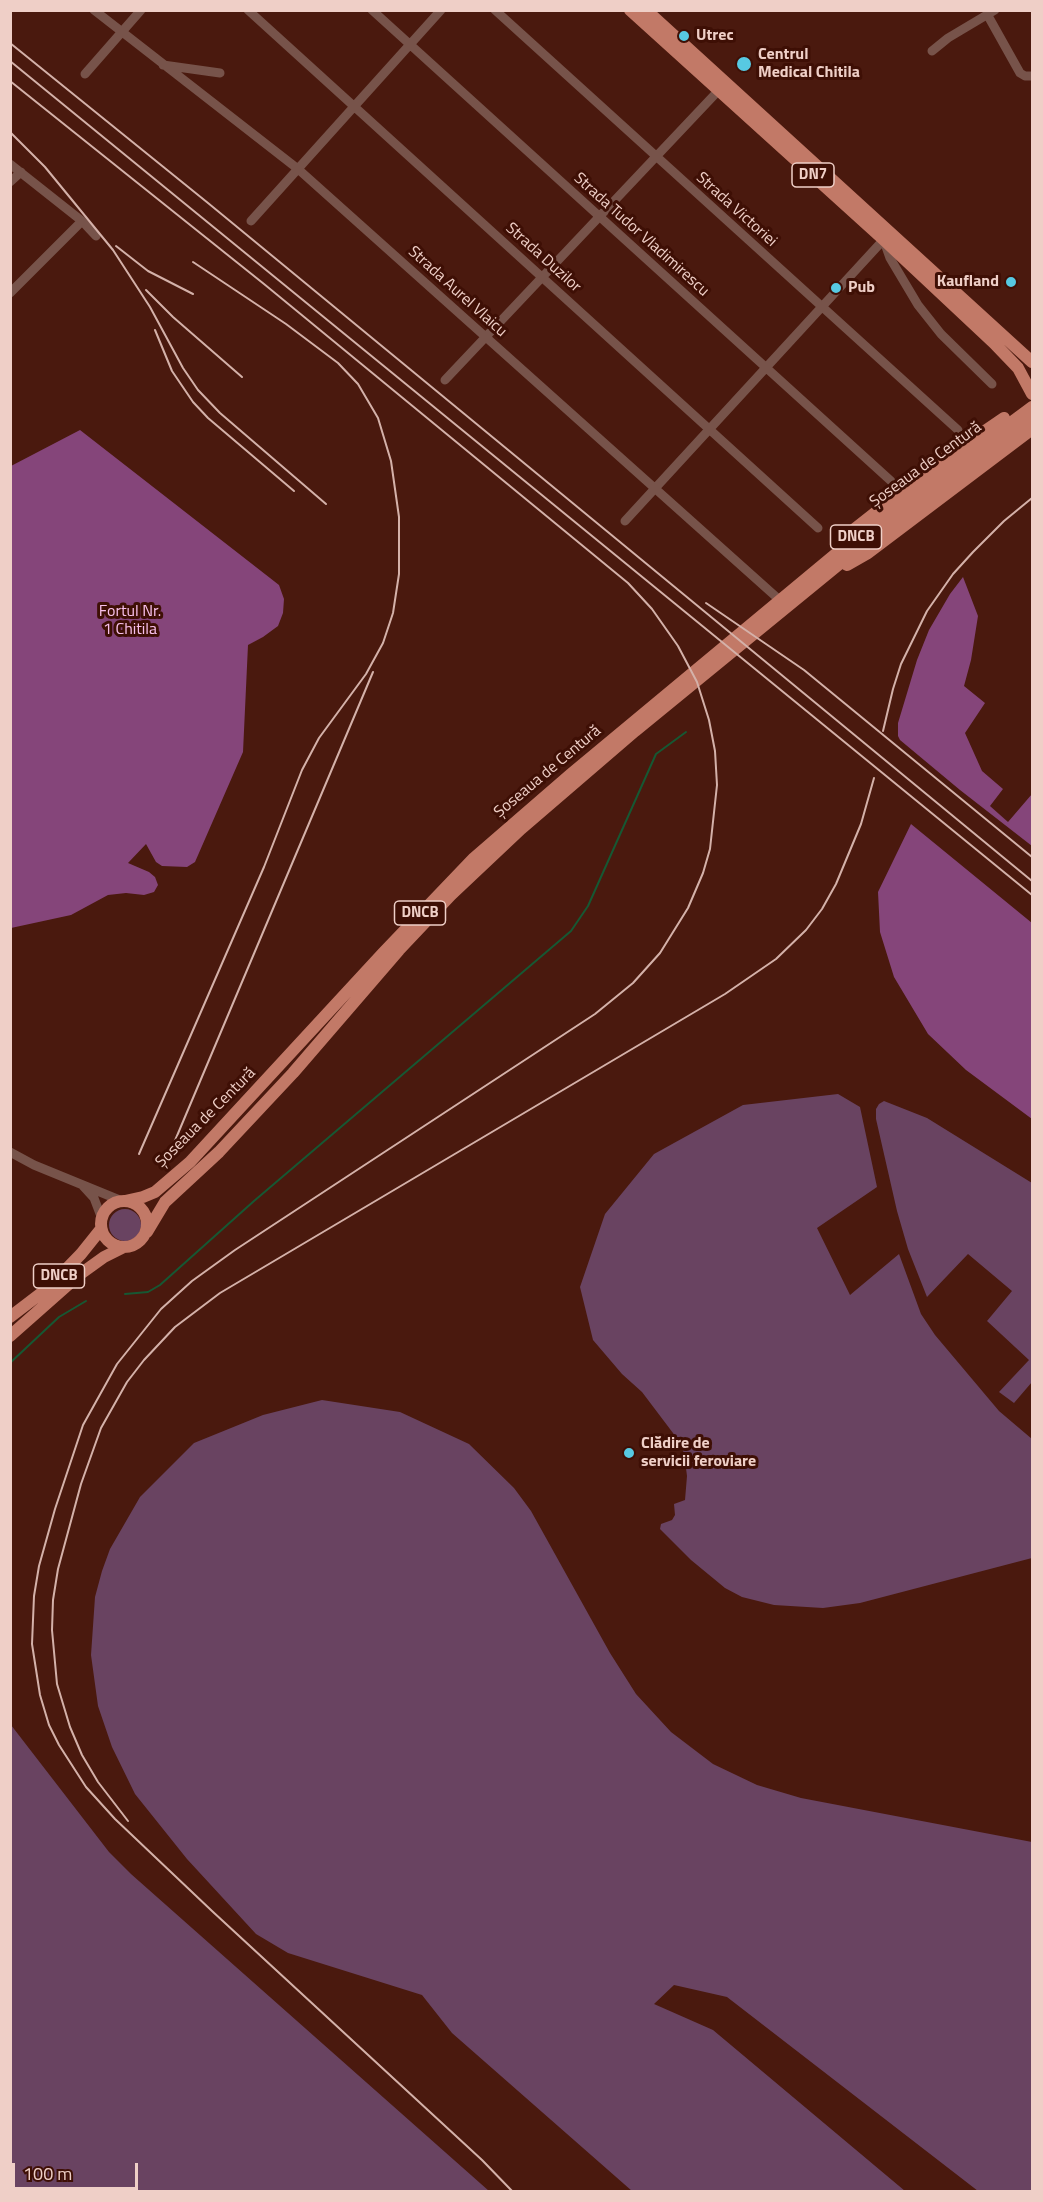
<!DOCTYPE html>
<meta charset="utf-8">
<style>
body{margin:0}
#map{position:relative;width:1043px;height:2202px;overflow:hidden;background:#4a190e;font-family:"Titillium Web",sans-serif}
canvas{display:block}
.frame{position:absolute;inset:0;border:12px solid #efcfc7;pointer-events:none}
.scale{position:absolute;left:12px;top:2163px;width:126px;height:27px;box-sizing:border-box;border:3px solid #efcfc7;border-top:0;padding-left:8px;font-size:18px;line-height:21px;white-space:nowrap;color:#efcfc7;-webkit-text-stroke:4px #3e0f05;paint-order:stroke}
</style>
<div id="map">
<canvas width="1043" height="2202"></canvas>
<div class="frame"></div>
<div class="scale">100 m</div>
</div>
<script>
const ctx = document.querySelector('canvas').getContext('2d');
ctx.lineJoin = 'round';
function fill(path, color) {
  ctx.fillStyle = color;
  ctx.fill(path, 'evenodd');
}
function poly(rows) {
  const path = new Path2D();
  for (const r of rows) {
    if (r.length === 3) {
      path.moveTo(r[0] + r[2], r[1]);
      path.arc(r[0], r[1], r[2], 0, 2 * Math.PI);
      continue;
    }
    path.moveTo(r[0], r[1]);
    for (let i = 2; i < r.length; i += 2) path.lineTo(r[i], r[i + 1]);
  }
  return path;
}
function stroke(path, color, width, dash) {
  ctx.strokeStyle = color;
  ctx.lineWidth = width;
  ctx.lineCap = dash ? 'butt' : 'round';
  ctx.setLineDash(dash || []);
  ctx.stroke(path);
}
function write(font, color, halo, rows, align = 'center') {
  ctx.font = font + ' "Titillium Web",sans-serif';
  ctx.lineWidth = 6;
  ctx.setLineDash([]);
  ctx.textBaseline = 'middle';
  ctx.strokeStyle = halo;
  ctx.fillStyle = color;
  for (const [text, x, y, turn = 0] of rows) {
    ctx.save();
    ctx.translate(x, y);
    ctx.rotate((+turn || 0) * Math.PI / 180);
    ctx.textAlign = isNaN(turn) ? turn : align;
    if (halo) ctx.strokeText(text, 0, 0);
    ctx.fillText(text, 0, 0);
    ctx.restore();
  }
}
fill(poly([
 [838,1094,860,1107,877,1187,817,1228,850,1295,899,1254,921,1314,935,1335,999,1411,1032,1439,1032,1558,860,1603,823,1608,774,1605,742,1597,725,1588,691,1560,660,1529,661,1524,672,1520,675,1515,674,1504,685,1500,687,1476,684,1453,676,1437,642,1392,622,1374,593,1340,580,1287,605,1214,654,1154,743,1105],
 [884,1101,927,1118,1032,1183,1032,1382,1014,1403,999,1392,1029,1360,987,1321,1012,1291,968,1254,927,1297,908,1249,897,1211,876,1119,876,1109,879,1104],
 [125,1225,16],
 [322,1400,400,1412,469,1444,514,1488,531,1511,610,1653,636,1694,671,1732,713,1764,757,1785,801,1798,1032,1842,1032,2191,978,2191,727,1997,674,1985,654,2004,713,2030,905,2191,632,2191,452,2033,422,1995,288,1953,256,1934,187,1859,135,1794,112,1747,98,1706,91,1655,95,1597,102,1571,110,1549,140,1497,194,1443,263,1415],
 [11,1725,109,1852,131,1874,489,2191,11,2191]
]), '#694361');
fill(poly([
 [80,430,279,585,284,599,283,613,278,626,263,637,248,645,243,752,195,862,187,867,162,866,156,862,146,844,128,863,149,872,155,877,158,885,154,892,144,895,126,893,108,895,71,915,11,928,11,466],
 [963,577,978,616,971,660,964,686,985,703,965,733,982,771,1003,789,990,806,1008,822,1032,794,1032,846,960,790,900,740,898,736,898,723,917,660,929,630,950,594],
 [911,824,1032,923,1032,1119,966,1070,928,1034,894,977,880,932,878,892]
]), '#85457a');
stroke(poly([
 [125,1294,148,1292,160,1285,254,1201,571,931,588,906,656,754,686,732],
 [10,1363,59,1317,86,1301]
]), '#165833', 2);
stroke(poly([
 [94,10,298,169,783,603],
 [248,10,818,528],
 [372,10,891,481],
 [495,10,958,430],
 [987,14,1020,73,1025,76,1032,76],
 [932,51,948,38,995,10],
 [163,65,220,73],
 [85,74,141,10],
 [10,164,82,221,96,236],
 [10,182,21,172],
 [251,221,441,10],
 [884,241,890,258,918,305,941,334,992,384],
 [10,293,82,221],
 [445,380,719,90],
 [625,521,887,236],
 [10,1152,34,1165,122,1201],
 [83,1186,94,1198,102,1219]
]), '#77534a', 9);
stroke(poly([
 [630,10,883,239,994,343,1018,368,1032,394],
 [646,10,1032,362],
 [852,531,941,461,1004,418],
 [847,565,868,553,1031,430],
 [124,1224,23],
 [125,1201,143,1197,155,1192,190,1162,383,953,474,858,571,774,844,547,1032,407],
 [147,1232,165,1202,219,1152,293,1073,399,950,451,895,521,829,635,731,871,538,1032,419],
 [10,1317,48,1288,81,1254,101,1229],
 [10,1336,79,1275,104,1257,122,1248]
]), '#c27967', 12);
stroke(poly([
 [10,43,208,203,1032,881],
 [10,61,1032,895],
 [10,81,264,284,628,583,652,609,678,646,697,682,709,720,715,751,717,785,710,849,703,873,688,908,660,953,633,983,595,1014,235,1250,192,1281,161,1309,117,1364,83,1425,55,1509,39,1566,34,1596,32,1644,40,1695,49,1725,59,1745,86,1787,115,1819,212,1911,482,2160,513,2192],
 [10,132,45,167,113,250,150,307,183,368,198,390,220,413,326,504],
 [116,246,148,271,193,294],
 [146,290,173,317,242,377],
 [155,330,172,371,193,402,208,418,294,491],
 [706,603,804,670,1032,857],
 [883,731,893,689,901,664,927,611,953,574,973,552,1004,521,1032,498],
 [171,1150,373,672],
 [139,1154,264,867,302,770,319,738,366,674,383,643,393,613,399,574,399,517,391,461,378,418,358,384,338,363,286,324,193,262],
 [128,1821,98,1782,82,1755,70,1727,57,1684,52,1630,53,1600,58,1569,81,1484,101,1428,127,1382,144,1360,175,1327,220,1293,725,994,776,959,806,930,822,909,836,884,861,824,874,778]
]), '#d4b1a9', 2);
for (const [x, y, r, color] of [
 [684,36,6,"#57c9e2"],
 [744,64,8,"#57c9e2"],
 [1011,282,6,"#57c9e2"],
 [836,288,6,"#57c9e2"],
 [629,1453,6,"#57c9e2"]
]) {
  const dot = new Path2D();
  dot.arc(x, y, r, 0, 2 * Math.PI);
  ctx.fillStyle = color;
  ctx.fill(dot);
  stroke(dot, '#3e0f05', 2);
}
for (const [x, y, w] of [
 [813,175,42],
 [856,537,51],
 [420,913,51],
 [59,1276,51]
]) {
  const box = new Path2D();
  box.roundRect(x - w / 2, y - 12, w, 24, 4.5);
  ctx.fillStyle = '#3e0f05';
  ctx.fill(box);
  stroke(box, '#efcfc7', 1.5);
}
write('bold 15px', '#efcfc7', null, [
 ["DN7",813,175],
 ["DNCB",856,537],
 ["DNCB",420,913],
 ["DNCB",59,1276]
]);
write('bold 16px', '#efcfc7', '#3e0f05', [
 ["Utrec",696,36],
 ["Centrul",758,55],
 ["Medical Chitila",758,73],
 ["Kaufland",999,282,"right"],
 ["Pub",848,288],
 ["Clădire de",641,1444],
 ["servicii feroviare",641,1462]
], 'left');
write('16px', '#efcfc7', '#3e0f05', [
 ["Strada Victoriei",736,210,42],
 ["Strada Tudor Vladimirescu",641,235,42],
 ["Strada Duzilor",543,258,42],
 ["Strada Aurel Vlaicu",457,292,42],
 ["Șoseaua de Centură",926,465,-36],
 ["Șoseaua de Centură",548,772,-40],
 ["Șoseaua de Centură",206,1118,-45]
]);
write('16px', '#f8c0ec', '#3e0f05', [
 ["Fortul Nr.",130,612],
 ["1 Chitila",130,630]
]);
</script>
